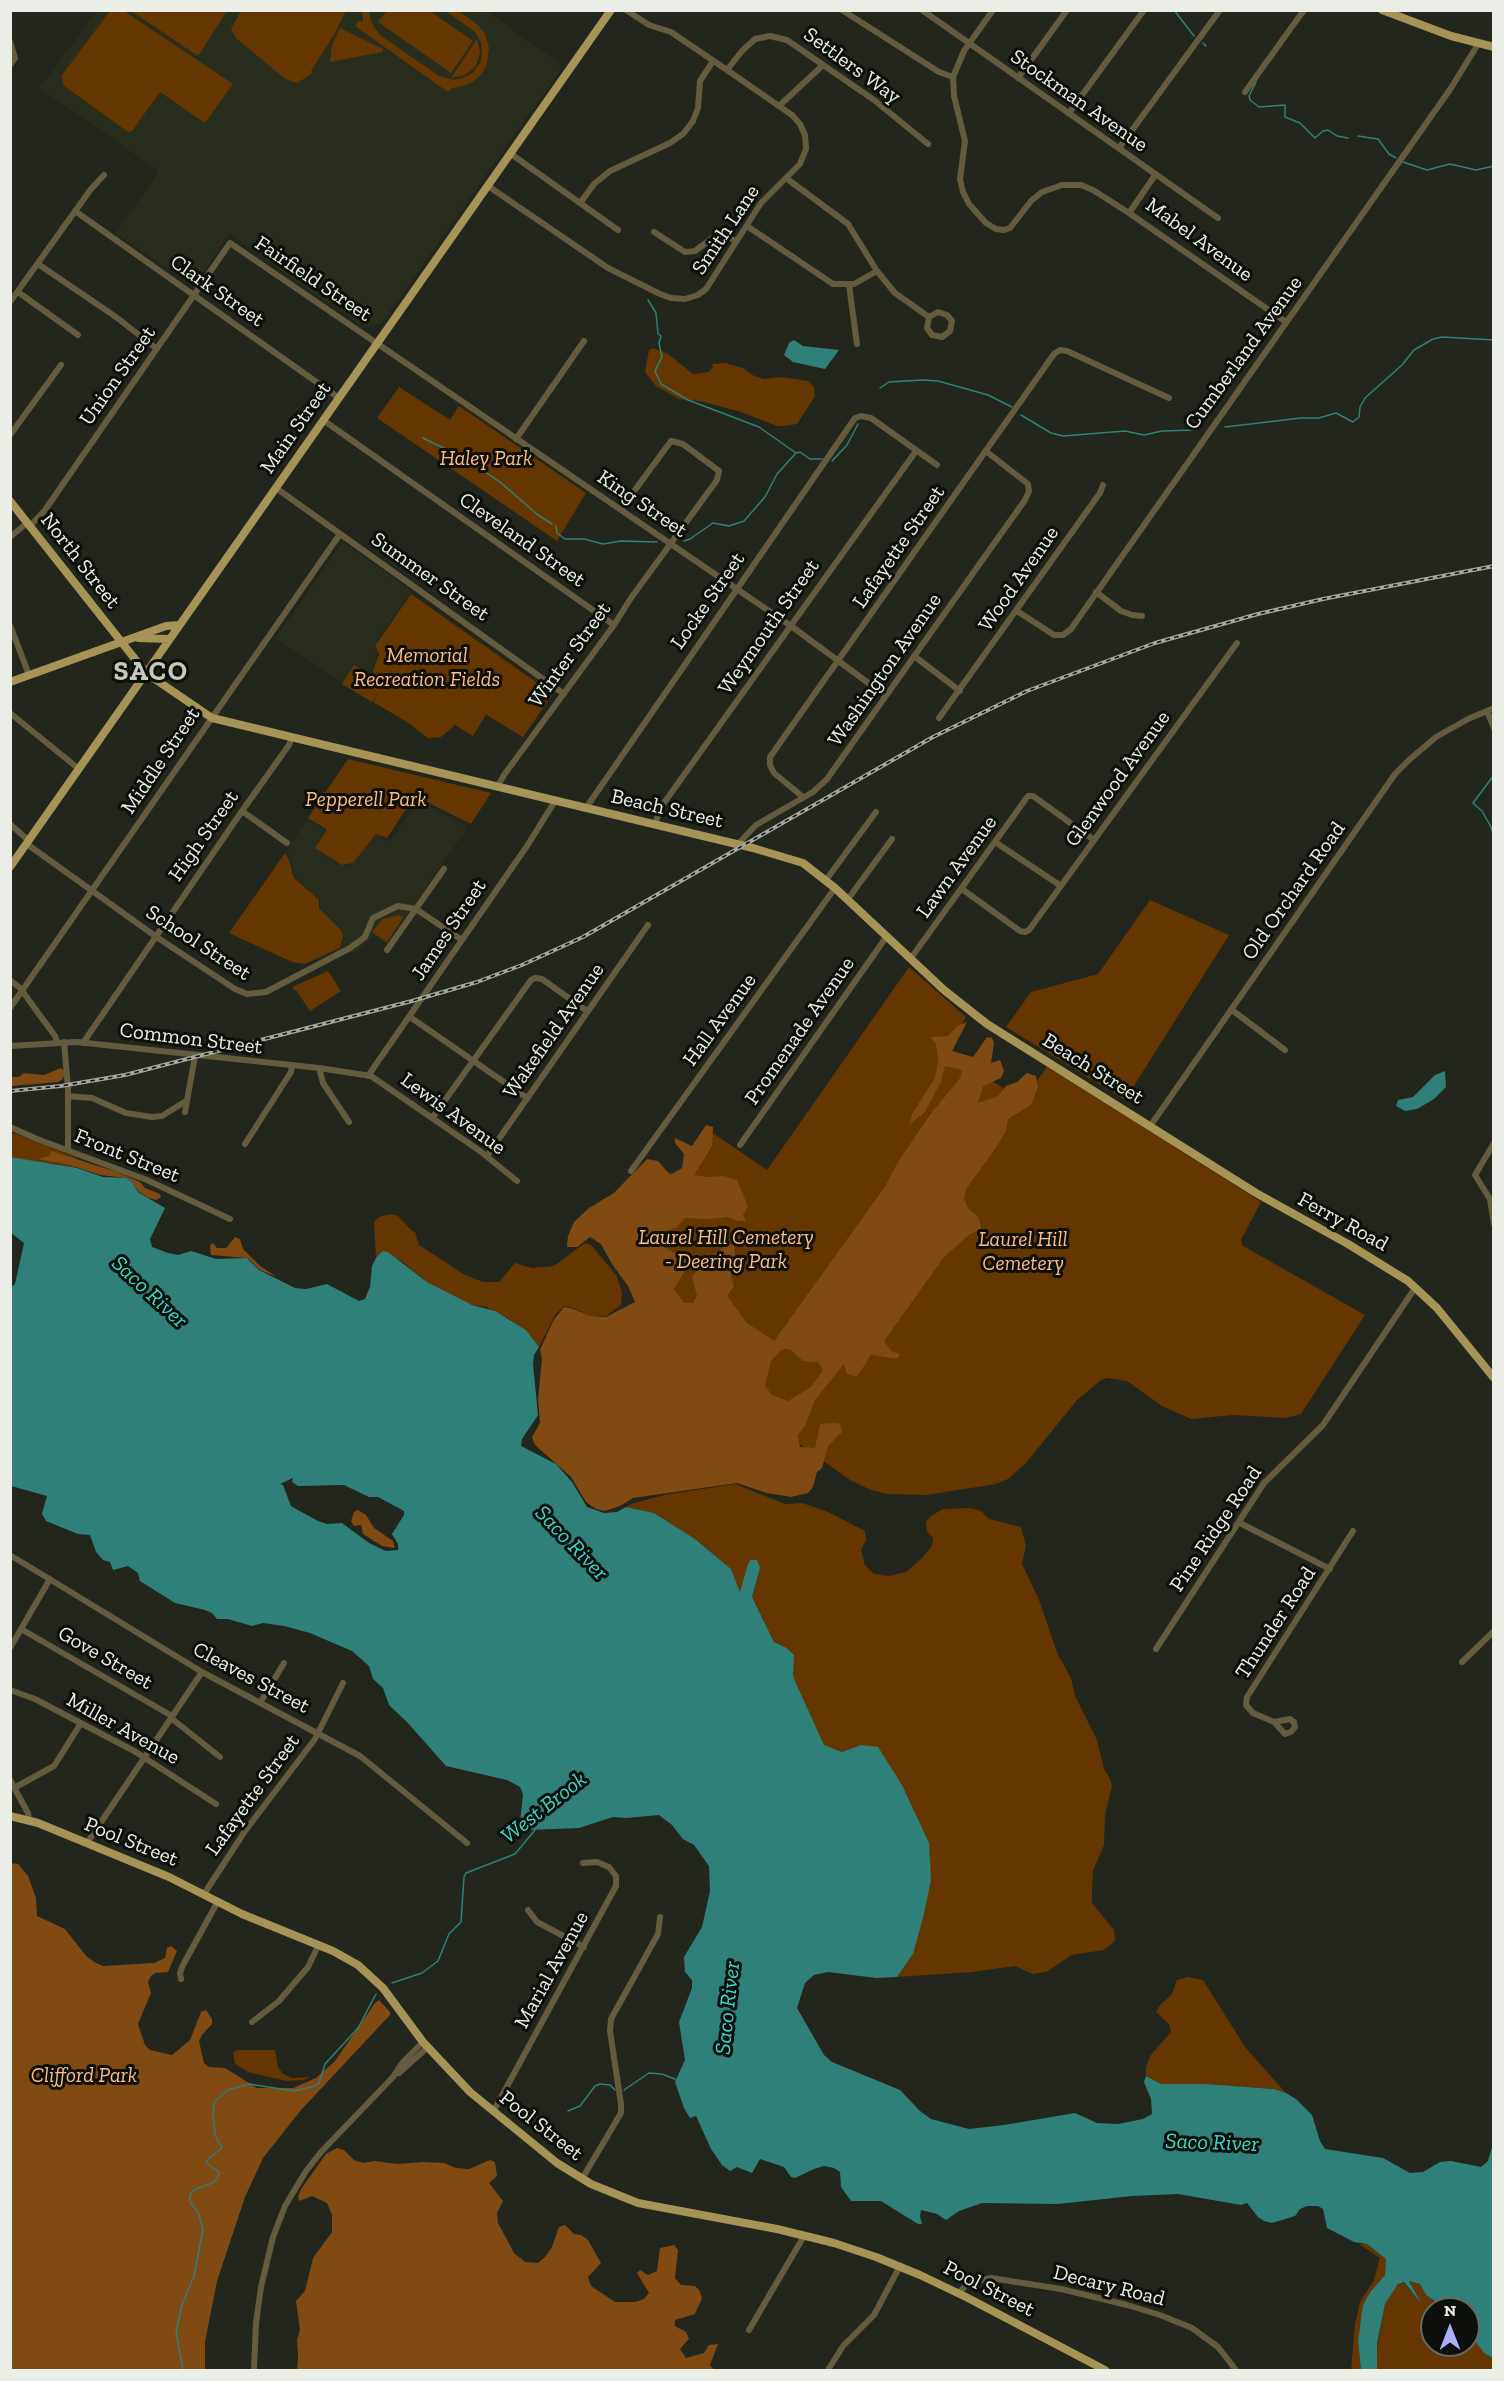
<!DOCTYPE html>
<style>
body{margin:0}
#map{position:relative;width:1504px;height:2381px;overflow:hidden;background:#23261c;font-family:"Zilla Slab",serif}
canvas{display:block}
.frame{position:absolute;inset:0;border:12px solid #ebeee7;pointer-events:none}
.north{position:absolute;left:1420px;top:2297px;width:60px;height:60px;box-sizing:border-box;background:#0d0f0a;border:2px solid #666862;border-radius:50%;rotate:0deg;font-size:16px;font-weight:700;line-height:24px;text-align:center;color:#ebeee7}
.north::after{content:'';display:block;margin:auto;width:21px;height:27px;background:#a9b0fc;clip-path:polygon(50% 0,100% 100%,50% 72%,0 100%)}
</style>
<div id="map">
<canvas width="1504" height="2381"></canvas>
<div class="frame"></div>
<div class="north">N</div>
</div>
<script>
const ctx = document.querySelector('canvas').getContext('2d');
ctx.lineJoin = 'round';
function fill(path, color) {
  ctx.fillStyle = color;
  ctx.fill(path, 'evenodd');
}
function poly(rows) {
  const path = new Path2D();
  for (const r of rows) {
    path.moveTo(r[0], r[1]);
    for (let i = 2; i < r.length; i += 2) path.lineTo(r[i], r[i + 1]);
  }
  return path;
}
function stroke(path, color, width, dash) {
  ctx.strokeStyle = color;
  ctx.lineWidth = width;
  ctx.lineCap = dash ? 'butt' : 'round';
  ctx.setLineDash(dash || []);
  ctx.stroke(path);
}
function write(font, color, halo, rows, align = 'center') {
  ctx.font = font + ' "Zilla Slab",serif';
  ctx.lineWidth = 6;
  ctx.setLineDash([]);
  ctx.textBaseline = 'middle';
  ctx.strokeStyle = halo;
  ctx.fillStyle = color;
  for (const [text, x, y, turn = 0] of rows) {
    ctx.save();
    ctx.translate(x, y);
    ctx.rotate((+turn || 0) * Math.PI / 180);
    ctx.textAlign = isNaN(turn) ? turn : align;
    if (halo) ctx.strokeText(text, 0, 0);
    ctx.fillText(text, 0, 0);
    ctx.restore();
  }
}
fill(poly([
 [98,10,487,11,563,66,381,324,364,327,330,303,328,304,230,234,201,275,177,257,168,269,116,233,159,171,39,88],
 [341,544,346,544,411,591,374,646,378,653,367,685,378,693,372,702,275,639],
 [418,800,468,827,387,944,375,936,353,953,343,946,342,930,320,908,320,900,295,877,290,857,286,852,307,819,326,831,315,848,336,863,350,866,376,835,391,841]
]), '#282d1d');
fill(poly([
 [110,11,124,11,233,84,205,123,160,92,132,131,128,132,63,85,62,75],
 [131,11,227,11,198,56],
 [241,11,241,10,346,11,335,33,311,71,313,73,297,83,285,79,236,38,231,29],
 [362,11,369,11,372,24,380,35,439,76,454,80,463,78,474,72,481,61,482,54,481,42,475,32,446,11,459,11,478,25,485,34,489,48,487,64,481,75,474,81,463,86,452,88,448,92,355,26,359,20,363,22],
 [387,11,430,11,473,41,451,73,378,22],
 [340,28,383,49,382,52,330,62,332,45],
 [477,39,480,53,476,66,465,75,451,78],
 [653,348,668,354,693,374,709,372,713,367,712,364,725,363,743,368,754,376,764,379,780,377,808,381,814,387,815,396,797,424,783,426,777,426,741,412,700,401,679,399,656,386,645,372,649,350],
 [399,387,450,420,459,406,586,493,557,541,377,418],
 [411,594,553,694,523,737,465,702,486,715,473,736,455,725,441,737,428,738,407,722,373,702,379,692,372,702,342,684,354,665,370,676,367,685,368,685,379,654,375,646],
 [348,759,491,793,471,824,415,796,387,838,376,834,353,863,342,865,315,848,327,830,308,818],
 [285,853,289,860,294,878,316,897,319,900,319,908,341,930,343,936,340,948,305,964,292,962,229,933],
 [1150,900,1229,935,1125,1100,1006,1027,1031,992,1098,974],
 [398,915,402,916,403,918,387,942,372,932,383,919],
 [909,967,966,1017,946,1051,1023,1101,1047,1067,1124,1115,1261,1202,1241,1240,1243,1246,1365,1315,1301,1414,1286,1418,1233,1415,1191,1419,1162,1406,1127,1381,1107,1378,1101,1380,1077,1400,1026,1463,1008,1479,996,1484,926,1495,887,1494,871,1490,850,1480,791,1438,619,1269,649,1161,677,1177,686,1171,713,1133,767,1170],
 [328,971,341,991,310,1011,296,990,294,990,292,987],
 [11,1132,77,1158,75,1169,54,1164,11,1160],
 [391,1214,398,1216,412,1231,415,1232,419,1245,465,1275,483,1282,499,1282,515,1263,532,1268,554,1266,582,1245,586,1243,591,1245,616,1275,622,1292,621,1305,606,1316,591,1316,570,1307,564,1306,555,1315,539,1347,526,1330,509,1319,486,1307,472,1305,454,1297,427,1282,400,1260,382,1251,376,1258,374,1222,379,1217],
 [735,1484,785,1504,802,1503,826,1511,865,1531,866,1540,861,1550,865,1565,874,1574,889,1576,906,1572,922,1558,932,1546,933,1538,927,1531,926,1522,931,1516,943,1509,971,1508,981,1511,989,1519,1021,1527,1026,1546,1022,1564,1039,1600,1058,1655,1071,1678,1075,1696,1097,1740,1104,1769,1111,1781,1112,1787,1105,1814,1104,1845,1093,1871,1092,1892,1092,1903,1114,1930,1115,1941,1104,1950,1072,1955,1046,1972,1033,1974,1015,1966,972,1972,897,1977,913,1954,861,1745,842,1752,824,1746,795,1681,785,1647,774,1642,752,1597,760,1568,740,1592,731,1569,695,1539,654,1513,626,1507,631,1504,664,1495],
 [1188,1977,1203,1980,1245,2047,1286,2093,1274,2089,1249,2087,1161,2084,1146,2076,1146,2067,1150,2056,1171,2032,1169,2024,1156,2012,1159,2006,1172,1994,1177,1980],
 [237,2050,275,2050,278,2067,283,2074,292,2078,310,2077,304,2080,287,2081,248,2072,235,2064,233,2053],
 [1359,2244,1367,2244,1386,2259,1386,2263,1385,2275,1371,2291,1362,2316,1358,2341,1361,2370,1351,2370,1355,2324,1360,2302,1374,2280,1380,2258],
 [1402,2281,1422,2303,1409,2281,1420,2284,1426,2295,1447,2309,1432,2309,1432,2345,1468,2345,1468,2332,1484,2353,1493,2358,1493,2370,1377,2370,1376,2353,1385,2304,1393,2290]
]), '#653600');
fill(poly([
 [967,1022,952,1051,973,1057,987,1037,992,1038,994,1043,991,1063,1000,1060,1004,1071,1001,1078,983,1086,978,1103,998,1096,1006,1086,1017,1082,1027,1073,1036,1076,1038,1087,1031,1105,1008,1119,1006,1131,993,1152,966,1189,964,1199,968,1208,979,1218,981,1229,970,1234,944,1257,884,1341,891,1351,900,1354,897,1359,871,1355,857,1377,847,1374,844,1364,815,1400,805,1426,798,1435,800,1447,815,1448,820,1424,836,1423,840,1424,842,1432,828,1446,822,1468,817,1472,813,1487,808,1493,791,1497,767,1493,737,1483,633,1498,620,1506,605,1511,596,1509,586,1502,571,1477,535,1445,532,1437,540,1423,538,1399,542,1359,540,1350,553,1321,564,1307,570,1308,591,1316,606,1317,635,1302,628,1286,612,1264,601,1244,590,1237,577,1247,567,1247,568,1236,574,1222,589,1208,614,1193,647,1159,658,1161,670,1175,682,1168,684,1154,675,1143,675,1138,692,1146,706,1125,713,1127,712,1146,694,1175,708,1177,724,1176,737,1180,748,1206,743,1215,746,1221,738,1221,728,1217,710,1219,685,1218,677,1227,658,1234,657,1243,673,1252,687,1255,687,1267,674,1289,684,1303,693,1303,697,1296,692,1276,698,1270,708,1270,705,1259,718,1252,727,1244,734,1245,735,1255,731,1277,734,1286,727,1296,747,1323,774,1341,884,1188,898,1162,929,1116,960,1078,962,1070,945,1066,941,1082,925,1112,910,1124,912,1114,935,1078,938,1061,936,1044,931,1037,948,1036,957,1026],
 [785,1349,791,1350,803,1361,818,1362,823,1370,811,1387,788,1401,772,1395,765,1386,771,1361,780,1351],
 [61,1068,65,1072,63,1079,58,1082,11,1086,10,1077,19,1077,24,1073,44,1075],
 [51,1151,117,1172,140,1182,145,1188,160,1194,161,1197,156,1200,149,1198,138,1191,132,1182,126,1178,100,1175,70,1165,38,1159,49,1156],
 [235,1237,240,1239,243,1249,260,1266,277,1277,260,1270,248,1258,211,1255,210,1245,213,1243,217,1248,226,1248],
 [358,1510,366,1515,374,1528,393,1541,395,1548,382,1546,363,1534,361,1525,354,1526,351,1521,354,1512],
 [10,1863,18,1864,28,1876,36,1898,37,1916,65,1929,87,1957,96,1963,103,1966,154,1963,165,1958,167,1948,171,1946,177,1951,168,1972,155,1973,151,1976,148,1982,151,1993,138,2024,145,2045,150,2050,172,2055,190,2040,201,2012,206,2010,212,2019,212,2024,202,2035,199,2041,204,2063,209,2067,225,2068,257,2088,293,2088,316,2078,335,2061,375,2003,379,2000,390,2012,390,2015,301,2110,263,2158,245,2197,217,2281,205,2342,205,2370,11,2370],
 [337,2148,344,2150,354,2160,364,2163,374,2161,397,2164,423,2162,444,2163,456,2168,469,2169,490,2160,495,2162,497,2176,489,2183,503,2201,497,2213,498,2223,514,2253,525,2262,538,2263,545,2257,552,2247,559,2227,565,2225,574,2234,581,2235,588,2240,601,2263,588,2277,591,2286,615,2302,635,2302,644,2299,649,2293,637,2273,640,2270,648,2275,657,2271,660,2248,674,2245,678,2250,675,2278,681,2285,695,2286,699,2290,702,2298,695,2314,675,2320,675,2326,686,2332,689,2339,680,2349,686,2358,704,2353,709,2345,718,2344,710,2365,714,2370,297,2370,298,2357,297,2340,300,2330,296,2301,305,2291,313,2258,332,2232,332,2215,327,2203,312,2196,299,2201,298,2197,301,2189,326,2154]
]), '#804a12');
fill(poly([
 [794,340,803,346,839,350,825,369,793,362,784,355,789,343],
 [1445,1071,1446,1087,1434,1099,1417,1109,1405,1111,1396,1106,1398,1100,1413,1097,1435,1075],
 [10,1157,77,1168,103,1177,126,1178,132,1182,138,1192,165,1208,150,1239,152,1247,168,1253,178,1255,191,1251,216,1259,247,1258,259,1270,295,1288,306,1289,327,1284,359,1301,365,1299,370,1287,372,1266,376,1258,382,1251,388,1252,427,1282,472,1305,495,1311,526,1330,539,1347,534,1355,533,1364,538,1415,522,1439,521,1446,556,1464,572,1482,587,1507,604,1513,617,1512,626,1507,654,1513,695,1539,731,1569,740,1592,748,1564,750,1560,757,1560,760,1568,752,1597,774,1642,785,1647,794,1655,793,1674,795,1681,824,1745,842,1752,861,1745,878,1747,902,1785,929,1843,931,1880,923,1918,913,1954,897,1977,876,1978,828,1972,814,1975,805,1983,797,2008,824,2055,832,2062,900,2090,920,2111,931,2119,969,2129,1004,2125,1075,2113,1097,2123,1118,2124,1143,2119,1152,2114,1151,2099,1144,2082,1146,2076,1161,2084,1205,2084,1274,2089,1286,2093,1296,2099,1312,2115,1320,2141,1325,2149,1383,2158,1410,2173,1423,2172,1440,2162,1451,2161,1481,2167,1488,2161,1493,2144,1493,2358,1484,2353,1468,2332,1468,2309,1447,2309,1426,2295,1420,2284,1409,2281,1422,2304,1404,2282,1398,2284,1385,2304,1377,2344,1377,2370,1361,2370,1358,2341,1363,2305,1371,2291,1385,2275,1386,2259,1367,2244,1354,2242,1327,2228,1323,2209,1318,2206,1307,2206,1300,2209,1295,2216,1272,2223,1264,2221,1258,2217,1247,2203,1241,2205,1178,2194,1132,2196,1058,2204,982,2203,959,2211,946,2220,937,2214,921,2210,920,2216,922,2224,918,2224,881,2201,851,2201,841,2187,840,2172,834,2168,824,2166,814,2169,795,2178,791,2177,784,2167,760,2159,752,2173,737,2167,730,2171,722,2165,711,2149,696,2116,690,2118,684,2108,675,2082,685,2060,679,2022,692,1988,692,1980,685,1972,684,1957,702,1927,710,1891,709,1866,694,1845,683,1839,672,1825,659,1815,626,1818,613,1817,579,1828,529,1830,524,1829,520,1823,523,1794,520,1787,507,1780,446,1766,407,1722,389,1705,383,1688,373,1679,369,1666,352,1651,310,1633,284,1626,263,1623,252,1626,228,1619,217,1619,212,1613,205,1610,175,1603,140,1581,138,1573,128,1566,113,1570,110,1562,103,1560,96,1552,90,1535,78,1534,46,1521,42,1514,47,1496,11,1486,11,1287,15,1284,24,1243,11,1233],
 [293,1478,292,1482,298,1486,344,1485,369,1497,378,1497,404,1511,404,1515,392,1534,398,1544,398,1550,386,1551,369,1543,342,1523,327,1524,318,1521,296,1509,291,1506,283,1485,280,1484]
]), '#2f8078');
stroke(poly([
 [1174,10,1194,36],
 [1203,43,1206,46],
 [1256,82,1249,96,1250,100,1259,107,1285,105,1285,117,1300,123,1315,138,1323,131,1328,130,1337,136,1348,138],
 [1358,136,1378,139,1389,154,1396,158],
 [1403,162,1427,170,1450,164,1476,170,1494,166],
 [648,300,656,313,658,334,661,336,659,343,662,357,655,371,661,384,688,400,759,427,796,453],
 [880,388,889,382,923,380,938,381,988,395,1012,407],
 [1021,415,1051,433,1063,436,1125,431,1144,435,1162,431,1196,430],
 [1225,427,1301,418,1319,418,1336,413,1353,422,1359,417,1360,407,1365,398,1402,365,1414,350,1433,339,1442,337,1494,340],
 [423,438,464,458,500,482,538,515,552,524],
 [832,461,847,445,858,424],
 [556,526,557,533,565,539,584,539,603,544,621,541,657,542],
 [684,541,690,539,713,523,729,526,744,521,765,497,777,474,796,453,800,452,810,459,822,459],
 [1494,775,1473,803,1482,811,1491,827,1494,837],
 [392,1983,422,1973,438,1961,449,1934,461,1922,464,1877,466,1873,515,1854,535,1830],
 [624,2090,649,2073,662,2074,675,2079],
 [568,2111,580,2106,595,2086,600,2084,610,2085,615,2090],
 [183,2370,176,2332,182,2305,194,2276,203,2229,198,2212,190,2202,190,2194,196,2189,212,2183,217,2179,219,2172,206,2163,208,2159,222,2148,215,2135,213,2115,214,2102,228,2090,249,2084,294,2091,315,2086,319,2083,325,2064,358,2028,376,1994]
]), '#2f8078', 1.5);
stroke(poly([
 [842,10,939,72,953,77],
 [922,10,1218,218],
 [993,10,964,51,953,77,954,96,965,141,960,179,963,192,969,204,986,223,996,229,1004,230,1010,228,1031,201,1042,192,1062,185,1081,185,1093,190,1129,213],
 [10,41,15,58,10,65],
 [727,70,742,51,755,39,770,36,787,40,874,100,928,144],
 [1018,78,1067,10],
 [1245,92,1304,10],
 [779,106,823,65],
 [1069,113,1144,10],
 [1119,148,1220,10],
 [511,154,618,230],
 [1156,174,1129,213,1286,322],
 [786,178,848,224,877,271,895,293,929,317,938,312,947,315,952,321,950,331,942,337,932,335,927,328,929,317],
 [488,186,608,268,660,294,671,298,685,299,698,295,706,289,761,203,800,164,806,149,805,135,800,124,792,115,727,70,671,32,649,25,626,10],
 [581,202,594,184,610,171,670,143,683,134,693,121,698,108,700,81,713,61],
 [75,211,339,398],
 [747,226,833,284,854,284,877,271],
 [654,232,685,252,695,251,715,236,723,236,737,241],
 [38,264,116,317,157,349],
 [849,285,857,344],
 [18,292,78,335],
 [10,302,91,189,104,175],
 [323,420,614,625],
 [10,435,61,365],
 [516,439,584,341],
 [276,488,564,694],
 [30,526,45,510,230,243,791,626,886,696],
 [10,537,27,523],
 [1096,592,1121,611,1132,615,1142,616],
 [1017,611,1054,635,1063,635,1071,629,1451,88,1478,44],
 [10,625,29,675],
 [914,656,960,691],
 [1487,711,1494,728],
 [10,713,79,769],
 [939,718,1100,493,1103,485],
 [497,787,504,775,614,625,631,598,717,480,719,471,683,444,671,441,621,509],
 [803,797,774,773,770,765,770,757,1054,354,1060,350,1067,351,1169,398],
 [586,808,855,418,861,416,871,418,937,465],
 [242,811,287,843],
 [10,824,29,841],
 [655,824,661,807,916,451],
 [995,842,1061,886],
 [27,844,155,936,235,989,247,994,266,992,350,948,365,937,373,918,398,906,416,909,462,940],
 [738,844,756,825,813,792,827,779,1025,500,1029,491,1028,484,987,452],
 [826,880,876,812],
 [962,889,1020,931,1025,932,1029,930,1237,643],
 [848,899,892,839],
 [387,950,444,869],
 [911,958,1028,796,1033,796,1094,840],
 [10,980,20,988,55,1036,57,1042],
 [10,1008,340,534],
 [1232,1010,1285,1050],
 [410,1017,527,1098],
 [64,1042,68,1088,68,1150],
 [83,1043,242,811,289,745,292,738],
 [10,1046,77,1042,319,1068,371,1076,480,1151,517,1181],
 [319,1068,323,1083,349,1122],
 [368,1076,527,846,555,801],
 [68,1096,92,1098,126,1113,152,1117,162,1116,186,1101],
 [185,1112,195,1056],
 [433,1117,531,980,535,978,542,979,587,1011],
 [1151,1125,1395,774,1409,760,1436,737,1468,719,1494,708],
 [10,1127,37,1139,147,1180,230,1219],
 [1494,1143,1475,1175,1490,1199,1494,1224],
 [245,1144,291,1072,292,1066],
 [740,1145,887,936],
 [487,1156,648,925],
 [631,1171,835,888],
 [1240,1523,1330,1569],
 [10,1555,202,1672,360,1756,467,1843],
 [21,1629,172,1716],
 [10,1648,50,1579],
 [1156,1649,1264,1483,1323,1425,1415,1288],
 [1462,1662,1494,1631],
 [10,1690,35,1699,134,1751,216,1804],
 [260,1703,284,1663],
 [171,1718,220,1757],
 [1274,1722,1285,1734,1291,1732,1295,1727,1294,1722,1290,1719,1274,1722,1253,1713,1246,1705,1247,1697,1353,1531],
 [10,1780,28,1813,29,1821],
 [14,1788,54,1766,81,1723],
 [87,1843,202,1672],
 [204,1894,245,1831,315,1739,343,1683],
 [528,1910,537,1922,584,1947],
 [181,1979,180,1973,183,1965,218,1901],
 [252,2022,279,2001,308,1967,318,1946],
 [399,2073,428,2047],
 [493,2112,616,1886,616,1876,609,1867,597,1862,583,1863],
 [582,2179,621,2113,621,2104,610,2031,611,2019,658,1934,660,1917],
 [959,2293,968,2283,991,2278,1061,2289,1127,2305,1160,2315,1192,2328,1218,2347,1236,2370],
 [749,2330,804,2236],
 [254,2370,256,2323,261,2287,273,2237,285,2206,306,2171,321,2152,393,2077,403,2062,423,2042],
 [828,2370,843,2346,874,2315,900,2266]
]), '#655c40', 6);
stroke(poly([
 [1382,10,1451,36,1494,47],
 [10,501,146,673,212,718,753,848,803,863,835,888,944,990,987,1024,1256,1193,1348,1244,1408,1281,1437,1308,1494,1378],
 [138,638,169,639],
 [10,682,166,626,179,625],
 [10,867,611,10],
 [10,1816,38,1823,169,1877,242,1914,333,1951,358,1965,383,1988,423,2042,470,2092,557,2163,591,2184,638,2203,777,2229,834,2243,876,2257,920,2275,966,2297,1105,2370]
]), '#a69356', 8);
const rail = poly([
 [10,1091,61,1086,125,1075,412,1001,477,982,522,965,583,937,933,737,1027,691,1155,643,1258,614,1323,599,1494,566]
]);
stroke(rail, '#a3a69e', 4);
stroke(rail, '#0d0f0a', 1.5, [4.5]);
write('21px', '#ebeee7', '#0d0f0a', [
 ["Settlers Way",852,66,36],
 ["Stockman Avenue",1079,101,35],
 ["Smith Lane",726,230,-56],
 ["Mabel Avenue",1199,240,36],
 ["Fairfield Street",313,279,34],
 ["Clark Street",217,291,35],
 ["Cumberland Avenue",1244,353,-54],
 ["Union Street",118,376,-55],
 ["Main Street",296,428,-55],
 ["King Street",642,504,34],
 ["Cleveland Street",522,540,35],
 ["Lafayette Street",899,547,-55],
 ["North Street",80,561,52],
 ["Summer Street",430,577,35],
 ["Wood Avenue",1019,579,-55],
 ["Locke Street",708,601,-55],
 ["Weymouth Street",769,627,-55],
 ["Winter Street",570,655,-54],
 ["Washington Avenue",885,670,-55],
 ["Middle Street",161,761,-56],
 ["Glenwood Avenue",1118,779,-54],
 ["Beach Street",667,809,13],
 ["High Street",204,836,-55],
 ["Lawn Avenue",957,867,-54],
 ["Old Orchard Road",1294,891,-55],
 ["James Street",449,930,-56],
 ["School Street",198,943,33],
 ["Hall Avenue",720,1020,-54],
 ["Wakefield Avenue",554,1031,-55],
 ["Promenade Avenue",800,1031,-55],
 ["Common Street",191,1039,7],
 ["Beach Street",1093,1069,32],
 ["Lewis Avenue",453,1114,36],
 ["Front Street",127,1156,22],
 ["Ferry Road",1343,1222,29],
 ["Pine Ridge Road",1216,1529,-56],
 ["Thunder Road",1276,1623,-57],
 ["Gove Street",105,1658,30],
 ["Cleaves Street",251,1678,28],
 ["Miller Avenue",123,1729,29],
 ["Lafayette Street",253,1795,-54],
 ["Pool Street",131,1842,22],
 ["Marial Avenue",552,1970,-61],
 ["Pool Street",541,2126,38],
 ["Decary Road",1109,2286,14],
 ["Pool Street",989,2289,27]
]);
write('italic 21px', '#fdbc85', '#0d0f0a', [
 ["Haley Park",486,459],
 ["Memorial",427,656],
 ["Recreation Fields",427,680],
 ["Pepperell Park",366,800],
 ["Laurel Hill Cemetery",726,1238],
 ["- Deering Park",726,1262],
 ["Laurel Hill",1023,1240],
 ["Cemetery",1023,1264],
 ["Clifford Park",84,2076]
]);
write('italic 22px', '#3bd9cb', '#0d0f0a', [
 ["Saco River",149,1292,43],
 ["Saco River",571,1543,46],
 ["West Brook",544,1808,-38],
 ["Saco River",728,2008,-84],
 ["Saco River",1212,2143,2]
]);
ctx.letterSpacing = '1.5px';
write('bold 27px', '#c4c9bb', '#0d0f0a', [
 ["SACO",151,672]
]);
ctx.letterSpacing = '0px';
</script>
